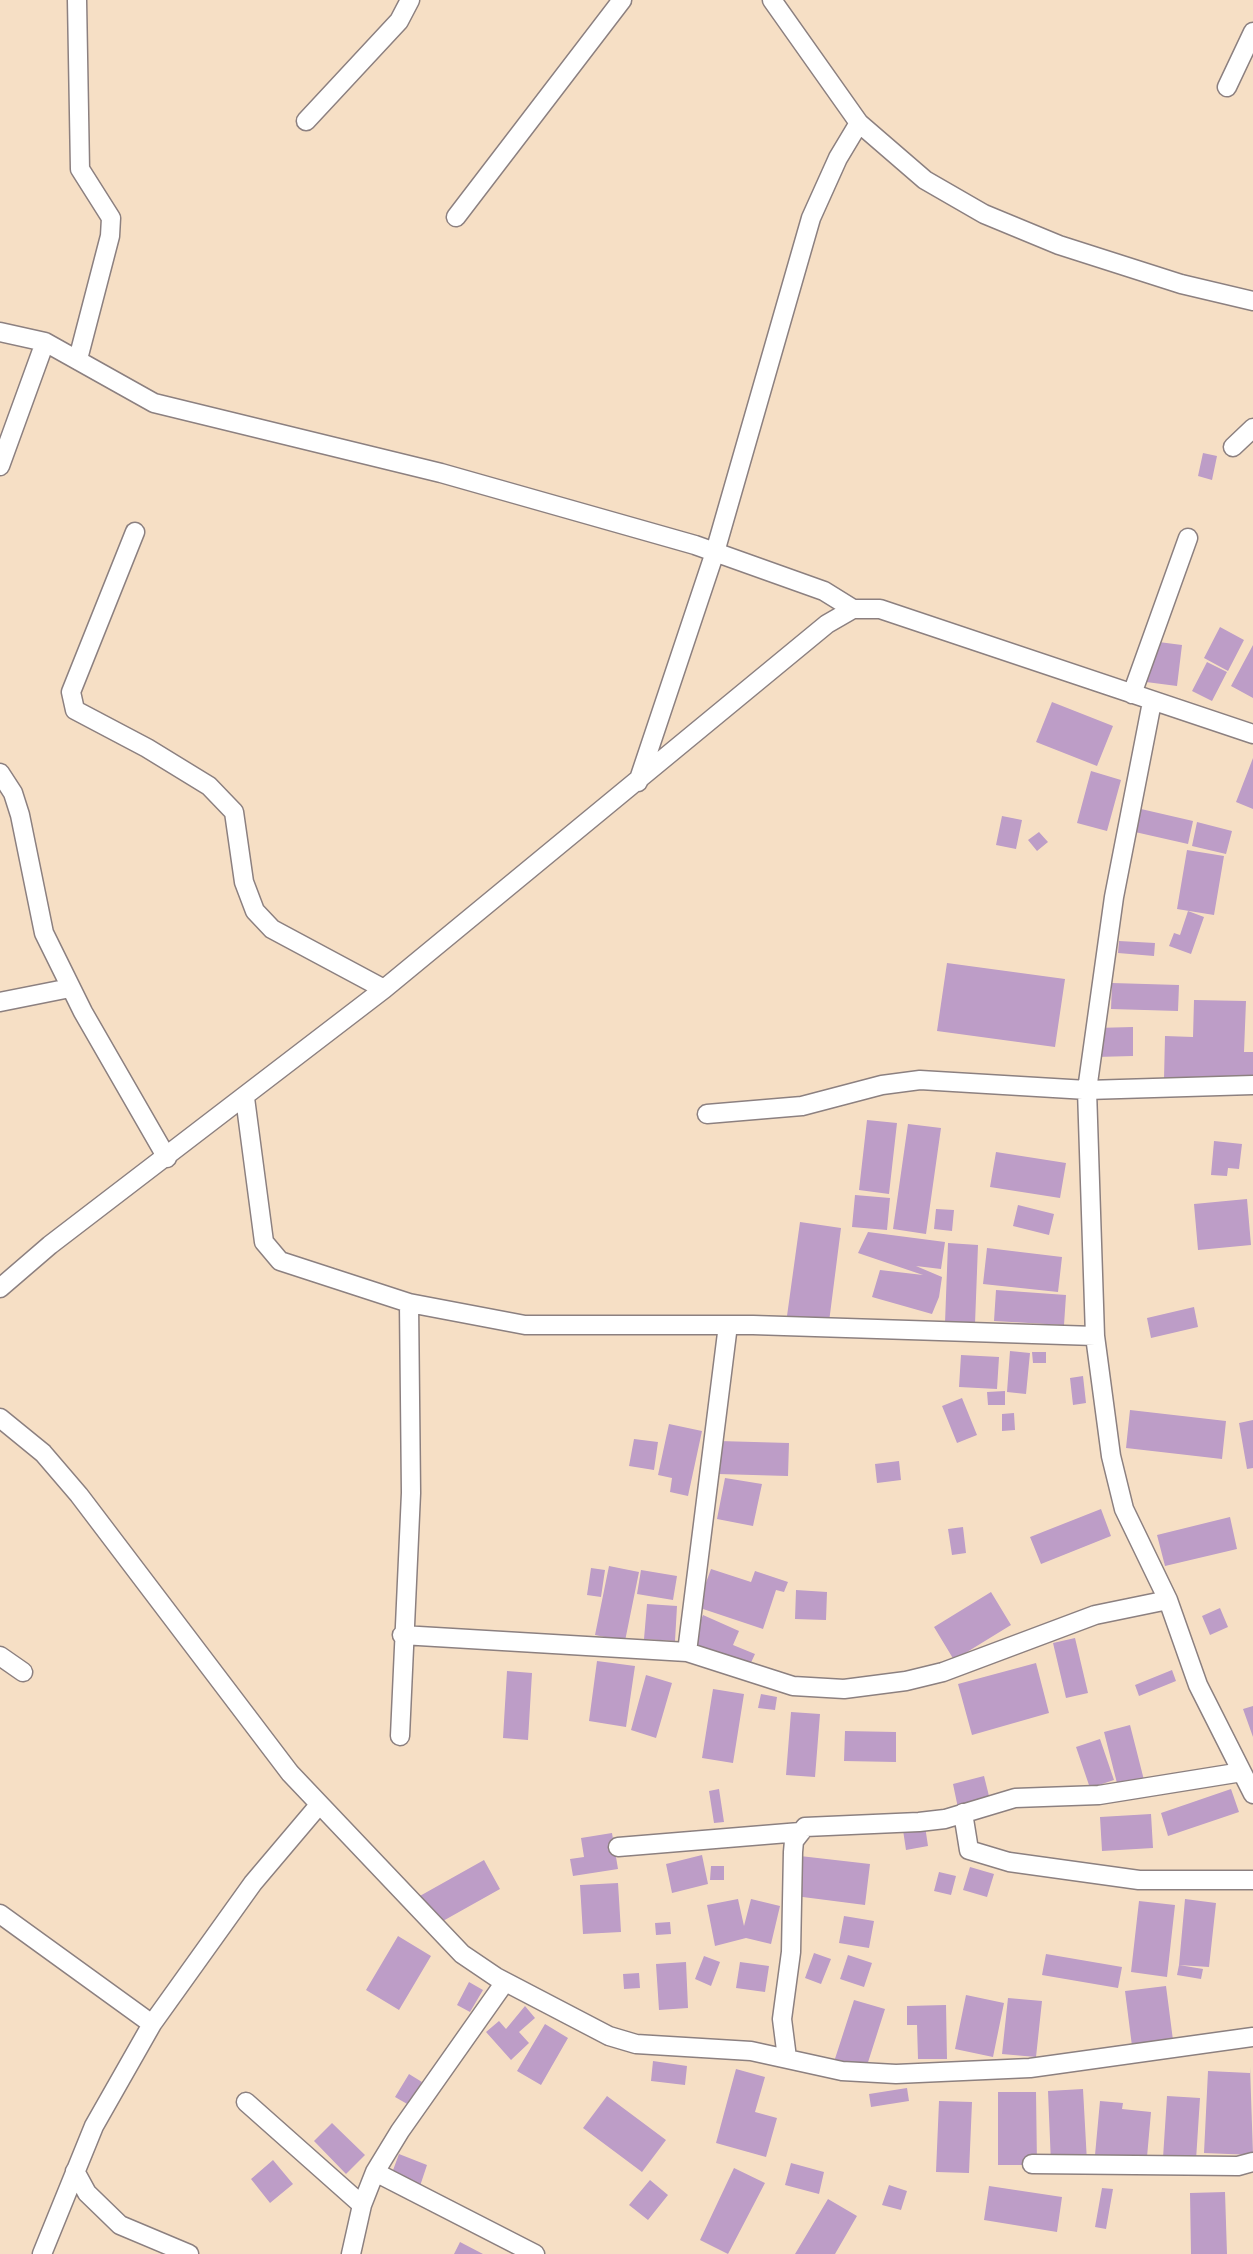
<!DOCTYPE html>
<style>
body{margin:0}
canvas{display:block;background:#f6dfc5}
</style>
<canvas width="1253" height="2254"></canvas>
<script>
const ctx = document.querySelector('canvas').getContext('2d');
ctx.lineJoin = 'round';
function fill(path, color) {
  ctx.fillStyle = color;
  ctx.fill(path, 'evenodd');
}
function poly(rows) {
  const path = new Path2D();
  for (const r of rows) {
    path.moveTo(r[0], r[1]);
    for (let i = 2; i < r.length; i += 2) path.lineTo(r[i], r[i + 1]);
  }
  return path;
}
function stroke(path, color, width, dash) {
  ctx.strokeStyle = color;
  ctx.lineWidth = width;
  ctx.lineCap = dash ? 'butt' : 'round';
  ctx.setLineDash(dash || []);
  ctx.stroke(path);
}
fill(poly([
 [1203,453,1217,456,1212,480,1198,476],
 [1220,627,1244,640,1228,671,1204,658],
 [1151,641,1182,645,1177,686,1146,682],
 [1253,645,1253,698,1231,686],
 [1207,662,1227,672,1212,701,1192,691],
 [1052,702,1113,726,1097,766,1036,742],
 [1253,758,1253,809,1236,802],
 [1091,771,1121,780,1107,831,1077,823],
 [1141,809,1193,821,1188,844,1135,832],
 [1002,816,1022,820,1016,849,996,845],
 [1197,822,1232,831,1226,854,1192,846],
 [1039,832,1048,842,1037,851,1028,840],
 [1187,850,1224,856,1214,915,1177,909],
 [1188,911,1204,917,1191,954,1169,946,1174,933,1180,935],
 [1119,941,1155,943,1154,956,1118,953],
 [947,963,1065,979,1055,1047,937,1031],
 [1112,983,1179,985,1178,1011,1111,1009],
 [1194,1000,1246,1001,1244,1052,1253,1052,1253,1081,1164,1079,1165,1036,1193,1037],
 [1133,1027,1133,1056,1096,1057,1095,1028],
 [867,1120,897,1123,889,1194,859,1190],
 [908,1124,941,1128,926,1234,893,1229],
 [1214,1141,1242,1144,1239,1169,1228,1168,1227,1176,1211,1175],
 [996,1152,1066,1163,1060,1198,990,1187],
 [855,1195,890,1198,887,1230,852,1227],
 [1247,1199,1251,1245,1198,1250,1194,1204],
 [1018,1205,1054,1214,1049,1235,1013,1226],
 [936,1209,954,1210,952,1231,934,1229],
 [800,1222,841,1228,829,1322,787,1316],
 [868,1232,945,1242,941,1269,916,1266,942,1277,939,1297,932,1314,872,1297,880,1270,923,1275,858,1253],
 [948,1243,978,1245,975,1324,945,1323],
 [987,1248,1062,1257,1058,1292,983,1284],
 [996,1290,1066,1295,1064,1325,994,1321],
 [1194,1307,1198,1327,1151,1338,1147,1318],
 [1010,1351,1030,1353,1026,1394,1007,1392],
 [1032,1352,1046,1352,1046,1363,1033,1363],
 [961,1355,999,1357,997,1389,959,1387],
 [1083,1376,1086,1403,1073,1405,1070,1378],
 [1005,1391,1005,1405,988,1405,987,1392],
 [962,1398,977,1435,957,1443,942,1406],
 [1130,1410,1226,1421,1222,1459,1126,1448],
 [1014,1413,1015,1430,1002,1431,1002,1414],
 [1253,1420,1253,1468,1247,1469,1239,1423],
 [669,1424,702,1431,688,1496,670,1492,672,1478,658,1475],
 [634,1439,658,1442,654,1470,629,1466],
 [719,1441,789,1443,788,1476,718,1474],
 [899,1461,901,1480,877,1483,875,1464],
 [725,1478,762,1484,753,1526,717,1519],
 [1101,1509,1111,1536,1041,1564,1030,1537],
 [1230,1517,1237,1549,1165,1566,1157,1535],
 [963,1527,966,1553,952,1555,948,1529],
 [609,1566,639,1572,625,1641,595,1635],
 [591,1568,605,1570,601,1597,587,1595],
 [711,1569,751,1582,755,1571,788,1582,784,1592,776,1590,763,1629,697,1607],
 [641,1570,677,1576,673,1600,637,1594],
 [796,1590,827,1592,826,1620,795,1619],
 [991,1592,1011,1625,954,1660,934,1627],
 [647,1604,677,1606,675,1641,644,1639],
 [1220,1608,1228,1627,1210,1635,1202,1616],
 [703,1615,739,1631,733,1645,755,1654,748,1669,690,1644],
 [1075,1638,1088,1693,1066,1698,1053,1643],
 [597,1661,635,1666,626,1727,589,1721],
 [1036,1663,1049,1713,972,1735,958,1684],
 [1172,1670,1176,1681,1139,1696,1135,1685],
 [507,1671,532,1673,528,1740,503,1738],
 [646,1675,672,1683,656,1738,631,1730],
 [713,1689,744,1694,733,1763,702,1758],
 [761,1694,777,1697,775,1710,758,1708],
 [1253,1706,1253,1737,1243,1709],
 [791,1712,820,1714,815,1777,786,1775],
 [1130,1725,1145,1784,1119,1791,1104,1732],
 [845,1731,896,1732,896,1762,844,1761],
 [1100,1739,1114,1780,1090,1788,1076,1747],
 [984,1776,990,1800,958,1808,953,1784],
 [719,1789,724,1822,714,1823,709,1791],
 [1231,1789,1239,1812,1168,1836,1161,1813],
 [1151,1814,1153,1848,1102,1851,1100,1817],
 [925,1826,928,1846,906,1850,903,1830],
 [612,1833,618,1869,573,1876,570,1859,584,1857,581,1838],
 [702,1855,708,1884,672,1893,666,1864],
 [800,1856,870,1864,865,1905,795,1896],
 [484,1860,500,1889,434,1926,418,1897],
 [711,1866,724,1866,724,1880,710,1880],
 [970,1867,994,1874,987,1897,963,1890],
 [939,1872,956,1876,951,1895,934,1891],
 [618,1883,621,1932,583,1934,580,1885],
 [738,1899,744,1926,751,1899,780,1906,771,1944,746,1938,715,1946,707,1905],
 [1185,1899,1216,1903,1209,1967,1179,1965],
 [1139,1901,1175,1905,1167,1977,1131,1972],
 [844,1916,874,1921,869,1948,839,1943],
 [670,1922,671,1934,656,1935,655,1923],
 [398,1936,431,1956,399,2010,366,1990],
 [814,1953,831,1959,821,1984,805,1978],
 [1046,1954,1122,1967,1118,1988,1042,1975],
 [848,1955,872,1963,864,1987,840,1979],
 [704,1956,720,1962,711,1986,695,1979],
 [686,1962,688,2008,659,2010,656,1964],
 [740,1962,769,1966,765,1992,736,1988],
 [1179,1965,1203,1969,1201,1979,1177,1975],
 [639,1973,640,1988,624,1989,623,1974],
 [469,1982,483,1990,470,2012,457,2005],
 [1166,1986,1174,2048,1133,2054,1125,1991],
 [966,1995,1004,2003,993,2057,955,2049],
 [1008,1998,1042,2001,1036,2057,1002,2054],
 [854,2000,885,2009,863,2078,832,2068],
 [946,2005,947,2059,918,2059,917,2025,907,2025,907,2006],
 [525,2006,535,2018,519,2032,529,2043,511,2060,486,2032,499,2021,506,2029],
 [545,2024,568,2038,541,2085,517,2071],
 [653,2061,687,2066,685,2085,651,2081],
 [1250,2066,1253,2155,1204,2153,1208,2071,1250,2073],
 [736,2069,765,2077,755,2112,777,2118,766,2157,716,2143],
 [409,2074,422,2082,409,2105,395,2097],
 [907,2088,909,2101,871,2107,869,2094],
 [1083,2089,1087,2162,1051,2164,1048,2091],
 [998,2092,1036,2092,1037,2165,998,2165],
 [607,2096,666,2140,642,2172,583,2128],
 [1167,2096,1200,2098,1196,2160,1163,2158],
 [939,2101,972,2102,969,2173,936,2172],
 [1100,2101,1123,2103,1122,2109,1151,2112,1147,2157,1095,2155],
 [332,2123,365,2155,346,2174,314,2141],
 [399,2154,427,2165,418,2192,389,2181],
 [273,2160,293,2184,270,2203,251,2179],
 [791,2163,824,2172,819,2194,785,2185],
 [734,2168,765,2183,728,2254,700,2240],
 [650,2180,668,2195,648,2220,629,2205],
 [889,2185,907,2191,901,2210,882,2205],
 [989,2186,1062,2197,1057,2232,984,2220],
 [1102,2188,1113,2189,1106,2229,1095,2227],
 [1225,2192,1227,2254,1191,2254,1190,2193],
 [828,2199,857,2216,835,2254,795,2254],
 [460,2242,483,2254,454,2254]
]), '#bd9dc7');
const minor = poly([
 [77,0,80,169,111,218,110,236,78,359],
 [772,0,859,123,925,180,984,214,1059,245,1181,284,1253,301],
 [1227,87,1253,32],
 [306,121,399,21,410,0],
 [456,217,622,0],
 [0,332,45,342,154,403,441,473,695,545,824,591,853,609],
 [1233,447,1253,428],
 [0,466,45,342],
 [135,532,71,692,75,710,147,748,209,786,234,812,244,882,255,911,272,929,384,989],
 [1132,694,1188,538],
 [1152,702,1114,897,1087,1090,1095,1336,1111,1456,1124,1509,1168,1600,1198,1685,1253,1794],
 [0,773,13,793,20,815,44,933,83,1012,167,1158],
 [638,782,715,552,811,218,838,158,859,123],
 [0,1002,70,988],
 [245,1098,264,1242,280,1261,409,1303,525,1325,753,1325,1095,1336],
 [707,1114,802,1106,882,1085,920,1080,1087,1090,1253,1085],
 [0,1288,50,1245,384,989,827,624,853,609,880,609,1253,734],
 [0,1418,43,1453,79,1495,290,1773,462,1954,496,1977,609,2036,636,2044,751,2051,842,2071,896,2074,1030,2068,1253,2037],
 [402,1635,687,1652,793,1686,844,1689,906,1681,943,1672,1095,1615,1168,1600],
 [687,1652,728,1325],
 [0,1656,23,1672],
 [400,1736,411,1493,409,1303],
 [963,1813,969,1850,1009,1862,1139,1880,1253,1880],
 [618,1847,800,1832],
 [0,1914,152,2024],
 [787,2058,782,2019,791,1952,793,1852,794,1841,805,1827,919,1822,945,1819,1015,1798,1099,1795,1242,1772],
 [246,2102,362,2205],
 [1032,2164,1238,2166,1253,2162],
 [75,2171,87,2193,120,2225,189,2254],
 [375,2172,535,2254],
 [42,2254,94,2126,152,2024,253,1883,319,1805],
 [351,2254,362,2205,375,2172,400,2131,505,1982]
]);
stroke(minor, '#8c8080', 21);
stroke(minor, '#fff', 18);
</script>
